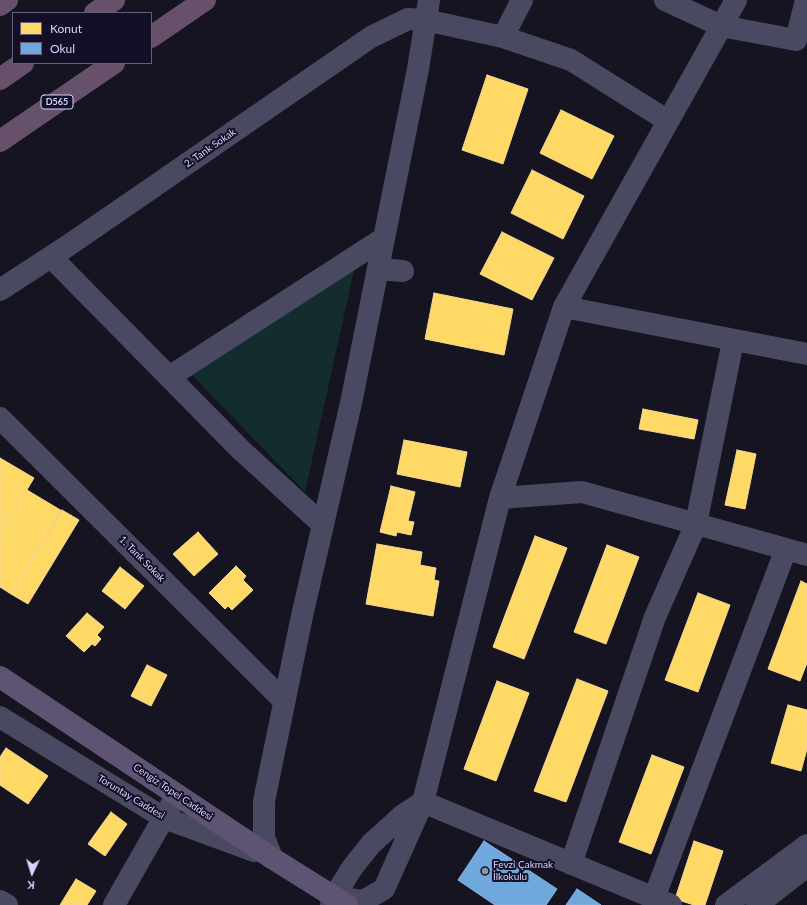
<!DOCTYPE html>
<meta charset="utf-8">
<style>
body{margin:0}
#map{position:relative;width:807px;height:905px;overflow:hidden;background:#161421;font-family:Lato,sans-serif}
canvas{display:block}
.legend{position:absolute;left:12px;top:12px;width:140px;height:52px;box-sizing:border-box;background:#130f26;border:1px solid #625e7d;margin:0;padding:5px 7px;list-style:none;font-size:12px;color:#d9d4ff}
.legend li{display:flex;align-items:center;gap:8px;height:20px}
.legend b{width:20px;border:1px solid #625e7d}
.north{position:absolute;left:12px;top:853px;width:40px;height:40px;-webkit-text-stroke:3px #130f26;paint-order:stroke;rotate:184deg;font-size:11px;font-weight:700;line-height:16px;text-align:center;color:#d9d4ff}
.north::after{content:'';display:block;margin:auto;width:14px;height:18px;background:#d9d4ff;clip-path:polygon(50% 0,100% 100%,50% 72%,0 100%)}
</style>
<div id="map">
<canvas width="807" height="905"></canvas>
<ul class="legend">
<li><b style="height:11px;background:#ffd966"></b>Konut</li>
<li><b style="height:11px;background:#6fa8dc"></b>Okul</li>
</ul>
<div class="north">K</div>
</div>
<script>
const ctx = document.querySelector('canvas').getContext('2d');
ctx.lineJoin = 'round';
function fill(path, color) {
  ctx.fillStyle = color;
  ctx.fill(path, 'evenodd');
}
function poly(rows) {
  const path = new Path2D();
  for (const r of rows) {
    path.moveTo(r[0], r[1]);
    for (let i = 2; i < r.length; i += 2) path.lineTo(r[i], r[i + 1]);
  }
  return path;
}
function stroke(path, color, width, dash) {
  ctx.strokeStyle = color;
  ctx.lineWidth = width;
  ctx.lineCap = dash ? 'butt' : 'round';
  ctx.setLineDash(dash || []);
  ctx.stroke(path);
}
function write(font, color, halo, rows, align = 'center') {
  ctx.font = font + ' Lato,sans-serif';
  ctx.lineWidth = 4;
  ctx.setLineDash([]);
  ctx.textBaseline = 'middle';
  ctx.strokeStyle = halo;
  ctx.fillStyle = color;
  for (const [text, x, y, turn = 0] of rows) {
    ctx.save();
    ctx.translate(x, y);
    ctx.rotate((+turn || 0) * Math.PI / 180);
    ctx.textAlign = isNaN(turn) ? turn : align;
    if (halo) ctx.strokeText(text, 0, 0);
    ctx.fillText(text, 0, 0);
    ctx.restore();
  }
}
fill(poly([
 [355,266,305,492,191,374]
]), '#132c2d');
const homes = poly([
 [487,75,528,89,503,164,462,150,487,75],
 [561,110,614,136,592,179,540,153,561,110],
 [532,170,584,196,563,239,511,213,532,170],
 [502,232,554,258,532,300,480,274,502,232],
 [434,293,513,309,504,355,425,339,434,293],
 [643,409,698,420,694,439,639,429,643,409],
 [404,440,467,452,460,487,397,474,404,440],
 [737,450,756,454,745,509,725,505,737,450],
 [0,458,34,478,0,535,0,458],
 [391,486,415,492,408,521,414,522,411,535,397,532,396,536,380,532,391,486],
 [27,490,62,511,11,594,0,587,0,535,27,490],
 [62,510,79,520,28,604,11,594,62,510],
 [198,532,218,554,194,576,173,554,198,532],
 [535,536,567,548,524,659,493,647,535,536],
 [377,544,422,552,420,565,436,568,434,580,439,581,433,616,366,604,377,544],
 [607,545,639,557,606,644,574,632,607,545],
 [236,566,246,576,243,580,253,590,232,610,228,606,225,609,209,593,236,566],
 [120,567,144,586,125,609,102,591,120,567],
 [801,581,807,584,807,663,800,681,768,669,801,581],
 [698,593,730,605,698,692,665,680,698,593],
 [87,613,104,627,97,635,101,639,95,646,92,644,84,652,66,636,87,613],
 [147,665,167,675,151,706,131,696,147,665],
 [577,679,608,691,566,802,534,791,577,679],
 [497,681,529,693,496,781,464,769,497,681],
 [788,705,807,710,807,749,801,771,771,763,788,705],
 [6,748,48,776,28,804,0,785,0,757,6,748],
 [652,755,684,767,651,854,619,842,652,755],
 [111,812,127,824,105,856,88,844,111,812],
 [694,841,723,851,705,905,694,905,675,899,694,841],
 [76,879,96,891,87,905,60,905,76,879]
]);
fill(homes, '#ffd966');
stroke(homes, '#f4d894', 1);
const schools = poly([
 [484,841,557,889,546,905,495,905,458,880,484,841],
 [577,889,601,905,566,905,577,889]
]);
fill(schools, '#6fa8dc');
stroke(schools, '#8fb5e6', 1);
stroke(poly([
 [665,0,721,26,796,40,806,0],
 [503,37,522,0],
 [51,257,241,450,323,525],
 [378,269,403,271],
 [0,290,69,245,371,37,408,19,425,20,503,37,571,60,668,121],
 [564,307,807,354],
 [169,377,384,238],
 [0,418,284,701],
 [500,498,582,492,807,555],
 [0,717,164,818,254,851],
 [423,802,671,905],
 [272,858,264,837,264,801,302,616,351,403,418,69,429,0],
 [571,864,655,617,696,524,733,341],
 [334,897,363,901,384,889,423,802,500,498,564,307,736,0],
 [654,898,786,549],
 [0,901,7,905],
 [114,905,171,805],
 [331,905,334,897,352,868,371,844,403,815,423,802],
 [726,905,807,845],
 [757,905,807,866]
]), '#4a4962', 22);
stroke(poly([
 [0,677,272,858,347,905]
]), '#5e5373', 22);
stroke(poly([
 [0,5,7,0],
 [95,13,114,0],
 [151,37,205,0],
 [0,79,23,63],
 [0,141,114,63]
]), '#67516a', 22);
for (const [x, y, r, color] of [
 [485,871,4,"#9591b1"]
]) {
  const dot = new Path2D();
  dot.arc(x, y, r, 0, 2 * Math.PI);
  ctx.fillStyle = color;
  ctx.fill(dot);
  stroke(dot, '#130f26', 1.5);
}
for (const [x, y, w] of [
 [57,102,32]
]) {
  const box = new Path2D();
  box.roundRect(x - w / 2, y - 7, w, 14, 3);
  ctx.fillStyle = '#130f26';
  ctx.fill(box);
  stroke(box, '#d9d4ff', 1);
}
write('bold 9px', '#d9d4ff', null, [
 ["D565",57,102]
]);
write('10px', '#d9d4ff', '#130f26', [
 ["2. Tank Sokak",210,148,-35],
 ["1. Tank Sokak",142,559,45],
 ["Cengiz Topel Caddesi",173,792,34],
 ["Toruntay Caddesi",131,797,31]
]);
write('10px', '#d9d4ff', '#130f26', [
 ["Fevzi Çakmak",493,865],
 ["İlkokulu",493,877]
], 'left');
</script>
